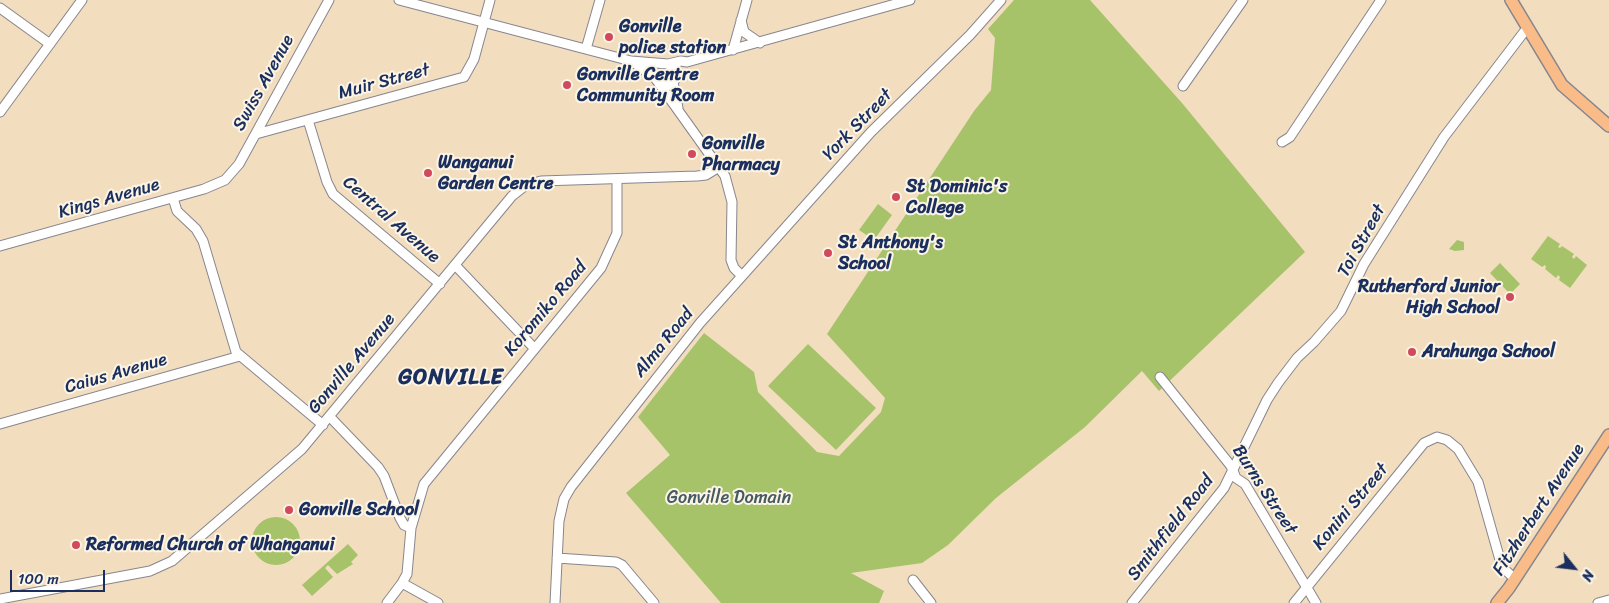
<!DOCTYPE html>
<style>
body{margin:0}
#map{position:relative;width:1609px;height:603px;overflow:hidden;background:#f3ddbf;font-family:Sriracha,sans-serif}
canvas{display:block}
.north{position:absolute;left:1549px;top:543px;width:50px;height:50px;-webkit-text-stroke:4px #fcf5e5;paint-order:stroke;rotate:119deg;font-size:14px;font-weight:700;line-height:20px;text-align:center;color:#1b2f5e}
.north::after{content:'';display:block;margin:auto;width:18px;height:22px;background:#1b2f5e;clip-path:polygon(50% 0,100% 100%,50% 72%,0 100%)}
.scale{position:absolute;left:10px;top:570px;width:95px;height:22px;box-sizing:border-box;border:2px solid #1b2f5e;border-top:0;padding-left:6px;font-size:15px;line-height:18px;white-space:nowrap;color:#1b2f5e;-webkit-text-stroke:4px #fcf5e5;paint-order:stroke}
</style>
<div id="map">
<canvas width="1609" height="603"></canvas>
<div class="north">N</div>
<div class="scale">100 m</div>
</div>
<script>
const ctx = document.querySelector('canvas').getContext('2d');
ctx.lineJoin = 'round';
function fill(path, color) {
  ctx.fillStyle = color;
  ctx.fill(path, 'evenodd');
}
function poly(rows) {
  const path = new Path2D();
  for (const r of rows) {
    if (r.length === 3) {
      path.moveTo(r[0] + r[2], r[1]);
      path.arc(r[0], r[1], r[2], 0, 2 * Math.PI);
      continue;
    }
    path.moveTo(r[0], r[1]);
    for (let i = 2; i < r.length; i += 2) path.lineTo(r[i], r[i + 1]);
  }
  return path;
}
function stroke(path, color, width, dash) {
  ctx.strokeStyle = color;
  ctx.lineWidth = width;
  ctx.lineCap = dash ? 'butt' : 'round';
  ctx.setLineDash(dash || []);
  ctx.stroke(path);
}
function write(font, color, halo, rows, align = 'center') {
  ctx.font = font + ' Sriracha,sans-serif';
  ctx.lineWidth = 4;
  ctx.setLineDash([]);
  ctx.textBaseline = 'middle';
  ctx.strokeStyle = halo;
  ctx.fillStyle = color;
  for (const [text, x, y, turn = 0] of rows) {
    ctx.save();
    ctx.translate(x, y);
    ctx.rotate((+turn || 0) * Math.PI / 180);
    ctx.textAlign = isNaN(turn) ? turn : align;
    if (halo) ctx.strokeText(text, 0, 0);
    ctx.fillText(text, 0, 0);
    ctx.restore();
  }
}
fill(poly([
 [1014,0,1090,0,1182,103,1305,252,1159,391,1142,371,1085,427,996,498,948,545,922,563,851,573,884,591,879,603,721,603,626,493,670,455,638,417,704,333,754,372,758,392,817,452,839,456,881,412,885,398,827,334,974,111,991,90,995,38,988,29],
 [664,67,667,68,673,76,664,83,657,75,659,69],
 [878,204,892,215,874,240,859,230],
 [1548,236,1560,244,1558,247,1560,248,1562,246,1574,254,1572,257,1574,259,1576,256,1587,265,1570,288,1559,280,1560,277,1558,275,1556,278,1545,269,1546,267,1545,265,1542,267,1531,259],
 [1457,240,1464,242,1464,250,1455,251,1449,249],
 [1500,263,1520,284,1510,294,1490,273],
 [808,344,876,408,836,450,768,386],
 [276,541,24],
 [348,544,358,555,351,562,353,564,337,574,328,565,325,568,333,577,312,596,302,585]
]), '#a6c36a');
const minor = poly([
 [399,0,631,61,668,64,675,71,675,80,667,86,660,84],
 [0,8,50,44],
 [741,20,744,32,760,43],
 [586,49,600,0],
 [733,50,747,0],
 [633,62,655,78,725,176,732,202,731,260,734,268,742,276],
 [668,64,681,61,687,62,910,0],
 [673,82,678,108],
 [1183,86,1243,0],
 [0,112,82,0],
 [308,120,327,182,333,194,440,284],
 [256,134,464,77,474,59,490,0],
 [1282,142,1290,137,1381,0],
 [173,198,177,211,196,229,203,241,236,352,323,425],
 [0,246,204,189,225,180,239,164,329,0],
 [455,265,534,348],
 [1160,377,1231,466,1236,478,1245,484,1316,603],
 [330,417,378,467,384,476,400,518,404,525,411,528],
 [0,424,240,356],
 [557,558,616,562,622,565,654,603],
 [913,580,931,603],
 [402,583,438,603],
 [0,599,150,571,172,561,302,449,512,196,526,185,541,181,697,176,706,175,719,167],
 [387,603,402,583,407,574,411,528,424,484,601,268,617,233,617,179],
 [555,603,559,521,564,499,571,487,700,323,871,132,970,35,1001,0],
 [1132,603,1224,488,1267,400,1278,383,1297,358,1314,342,1341,311,1364,264,1444,137,1524,32,1529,29],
 [1294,603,1424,443,1437,437,1447,440,1458,449,1478,482,1502,567,1515,579],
 [1598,603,1609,600]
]);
const major = poly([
 [1511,0,1562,85,1609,126],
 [1497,603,1509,588,1609,435]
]);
stroke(minor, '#87868e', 11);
stroke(major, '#87868e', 14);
stroke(minor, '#fff', 9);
stroke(major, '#f9bc89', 11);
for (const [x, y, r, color] of [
 [609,37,5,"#d1495b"],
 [567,85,5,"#d1495b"],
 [692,154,5,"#d1495b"],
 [428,173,5,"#d1495b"],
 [896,197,5,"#d1495b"],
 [828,253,5,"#d1495b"],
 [1510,297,5,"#d1495b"],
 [1412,352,5,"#d1495b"],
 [289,510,5,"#d1495b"],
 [76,545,5,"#d1495b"]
]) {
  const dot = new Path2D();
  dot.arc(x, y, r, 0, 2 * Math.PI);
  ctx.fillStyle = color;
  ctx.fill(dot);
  stroke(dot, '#fcf5e5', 2);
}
write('bold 18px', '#1b2f5e', '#fcf5e5', [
 ["Gonville",619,27],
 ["police station",619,48],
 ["Gonville Centre",577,75],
 ["Community Room",577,96],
 ["Gonville",702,144],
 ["Pharmacy",702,165],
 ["Wanganui",438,163],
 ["Garden Centre",438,184],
 ["St Dominic's",906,187],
 ["College",906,208],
 ["St Anthony's",838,243],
 ["School",838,264],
 ["Rutherford Junior",1500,287,"right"],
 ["High School",1500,308,"right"],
 ["Arahunga School",1422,352],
 ["Gonville School",299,510],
 ["Reformed Church of Whanganui",86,545]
], 'left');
write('18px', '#1b2f5e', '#fcf5e5', [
 ["Muir Street",384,82,-15],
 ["Swiss Avenue",264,83,-61],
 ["York Street",858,125,-46],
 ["Kings Avenue",109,199,-16],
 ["Central Avenue",391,220,41],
 ["Toi Street",1362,241,-61],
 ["Koromiko Road",546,309,-50],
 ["Alma Road",664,343,-51],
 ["Gonville Avenue",352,364,-50],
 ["Caius Avenue",116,374,-16],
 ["Burns Street",1264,490,57],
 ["Konini Street",1351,507,-50],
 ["Fitzherbert Avenue",1539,510,-57],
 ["Smithfield Road",1171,528,-52]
]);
write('18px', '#455b62', '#fcf5e5', [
 ["Gonville Domain",729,498]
]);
ctx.letterSpacing = '1px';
write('bold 22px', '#1b2f5e', '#fcf5e5', [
 ["GONVILLE",451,378]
]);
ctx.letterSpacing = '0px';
</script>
